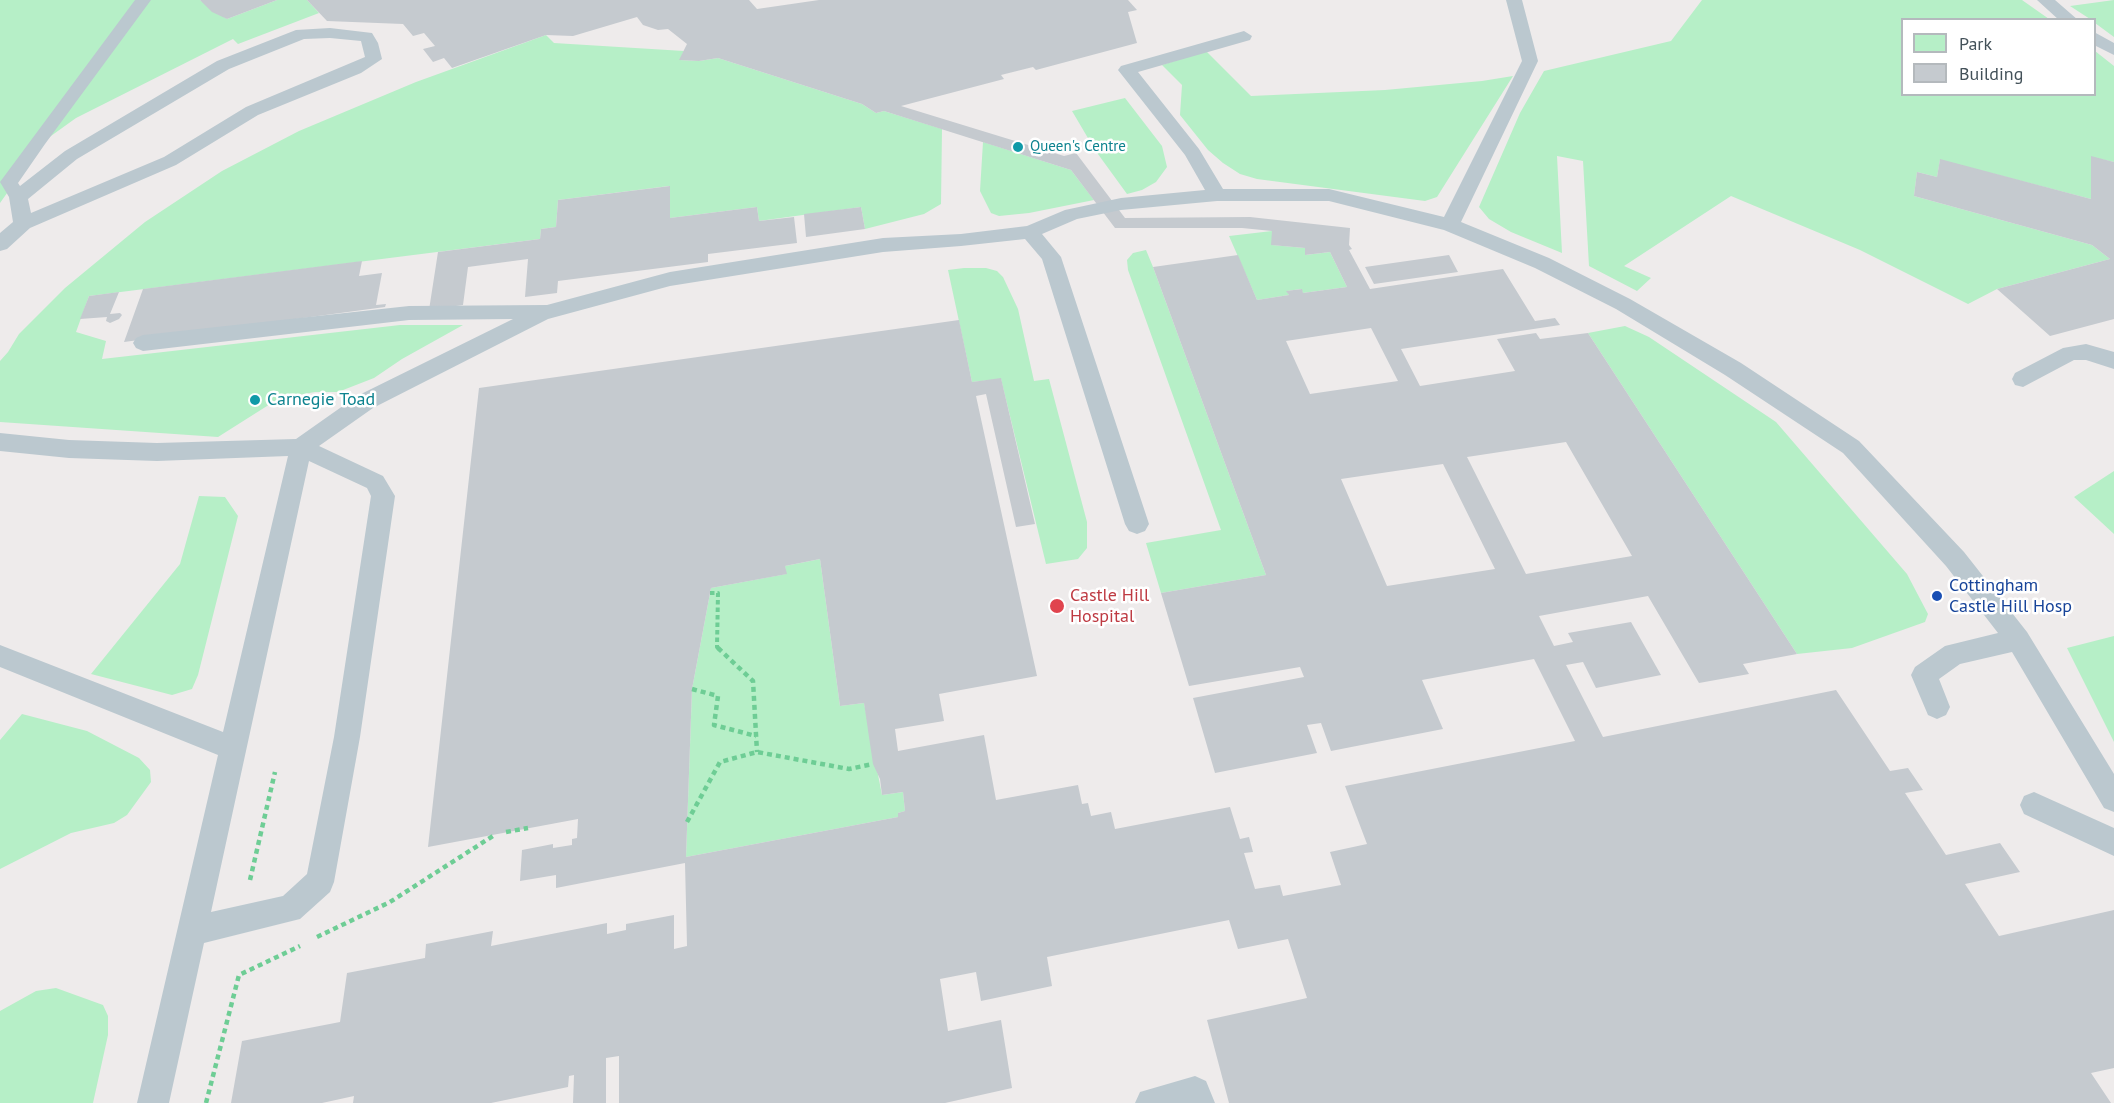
<!DOCTYPE html>
<style>
body{margin:0}
#map{position:relative;width:2114px;height:1103px;overflow:hidden;background:#eeebeb;font-family:"PT Sans",sans-serif}
canvas{display:block}
.legend{position:absolute;left:1901px;top:18px;width:195px;height:78px;box-sizing:border-box;background:#fff;border:2px solid #b4b9bd;margin:0;padding:8px 10px;list-style:none;font-size:18px;color:#435159}
.legend li{display:flex;align-items:center;gap:12px;height:30px}
.legend b{width:30px;border:2px solid #b4b9bd}
</style>
<div id="map">
<canvas width="2114" height="1103"></canvas>
<ul class="legend">
<li><b style="height:16px;background:#b6efc7"></b>Park</li>
<li><b style="height:16px;background:#c5cacf"></b>Building</li>
</ul>
</div>
<script>
const ctx = document.querySelector('canvas').getContext('2d');
ctx.lineJoin = 'round';
function fill(path, color) {
  ctx.fillStyle = color;
  ctx.fill(path, 'evenodd');
}
function poly(rows) {
  const path = new Path2D();
  for (const r of rows) {
    path.moveTo(r[0], r[1]);
    for (let i = 2; i < r.length; i += 2) path.lineTo(r[i], r[i + 1]);
  }
  return path;
}
function stroke(path, color, width, dash) {
  ctx.strokeStyle = color;
  ctx.lineWidth = width;
  ctx.lineCap = dash ? 'butt' : 'round';
  ctx.setLineDash(dash || []);
  ctx.stroke(path);
}
function write(font, color, halo, rows, align = 'center') {
  ctx.font = font + ' "PT Sans",sans-serif';
  ctx.lineWidth = 5;
  ctx.setLineDash([]);
  ctx.textBaseline = 'middle';
  ctx.strokeStyle = halo;
  ctx.fillStyle = color;
  for (const [text, x, y, turn = 0] of rows) {
    ctx.save();
    ctx.translate(x, y);
    ctx.rotate((+turn || 0) * Math.PI / 180);
    ctx.textAlign = isNaN(turn) ? turn : align;
    if (halo) ctx.strokeText(text, 0, 0);
    ctx.fillText(text, 0, 0);
    ctx.restore();
  }
}
fill(poly([
 [0,0,200,0,227,19,277,0,307,0,319,13,238,44,233,39,76,118,44,141,0,203],
 [1702,0,2022,0,2049,19,1902,20,1902,94,2094,94,2095,51,2114,66,2114,162,2091,157,2091,199,1940,160,1937,177,1917,172,1914,196,2092,245,2110,259,1997,289,1968,304,1860,250,1731,196,1624,266,1651,278,1637,291,1589,266,1583,161,1557,156,1562,253,1511,232,1489,219,1479,207,1520,113,1544,71,1671,41],
 [2114,0,2114,37,2095,23,2094,20,2090,19,2070,6],
 [546,35,554,43,684,51,680,60,699,61,718,58,862,104,876,113,884,111,942,129,941,204,924,214,865,229,861,207,759,221,757,207,670,218,669,186,558,200,556,227,541,229,540,239,89,296,76,332,106,341,102,359,400,325,463,325,402,359,374,378,338,392,315,392,287,397,267,406,218,437,0,422,0,361,8,352,19,334,65,288,145,222,222,171,299,131,416,82],
 [1206,51,1251,96,1385,90,1482,81,1513,76,1437,197,1425,201,1257,179,1240,174,1223,163,1208,150,1180,115,1182,85,1162,65],
 [1125,98,1162,146,1167,167,1156,182,1142,190,1127,194,1095,150,1072,111],
 [983,142,1071,170,1094,200,1029,213,999,216,991,213,980,191],
 [1272,231,1272,245,1305,248,1305,255,1330,252,1347,287,1303,293,1301,289,1287,291,1289,295,1257,300,1229,236],
 [1146,250,1153,267,1266,575,1161,593,1146,543,1221,530,1128,270,1127,260,1133,253],
 [964,268,986,268,997,271,1003,277,1018,309,1034,381,1049,379,1087,522,1087,548,1078,559,1046,564,1001,379,972,382,948,270],
 [1625,326,1649,337,1776,422,1907,574,1928,614,1925,622,1852,648,1797,654,1588,333],
 [2114,471,2114,534,2074,497],
 [199,496,225,497,238,516,198,675,192,689,172,695,91,674,180,564],
 [820,559,840,706,864,703,882,795,903,792,905,811,898,813,898,817,686,857,692,689,711,588,786,574,785,566],
 [2114,636,2114,742,2067,648],
 [22,714,87,731,139,758,150,770,151,782,127,815,114,823,71,833,0,869,0,740],
 [56,988,103,1005,108,1016,108,1035,93,1103,0,1103,0,1011,36,991]
]), '#b6efc7');
fill(poly([
 [200,0,277,0,227,19,212,12],
 [307,0,749,0,757,9,819,0,1128,0,1137,10,1128,12,1137,43,1036,70,1033,67,1001,75,1004,79,901,106,1064,156,1076,153,1125,218,1250,217,1350,228,1349,245,1352,249,1349,250,1370,289,1503,269,1535,321,1555,318,1560,325,1401,349,1420,386,1515,371,1497,339,1536,333,1540,339,1588,333,1797,654,1743,664,1749,674,1699,683,1648,596,1539,616,1554,646,1573,642,1568,633,1631,622,1661,675,1596,688,1583,662,1566,665,1603,737,1836,690,1890,771,1908,768,1923,790,1905,793,1946,855,2000,843,2020,872,1965,884,1999,936,2114,910,2114,1068,2091,1073,2111,1103,1229,1103,1207,1020,1307,998,1288,939,1238,949,1229,920,1047,957,1052,986,981,1001,976,972,940,979,948,1031,1001,1020,1012,1088,945,1103,619,1103,619,1056,606,1058,606,1103,573,1103,574,1075,569,1076,568,1087,491,1103,353,1103,354,1096,322,1103,231,1103,242,1041,340,1022,347,973,425,958,426,944,493,931,491,946,607,923,607,934,626,930,626,924,674,915,674,949,687,946,685,863,556,888,556,875,520,881,522,850,553,844,553,848,572,845,572,839,577,838,578,819,428,847,479,388,959,320,972,382,1001,378,1035,524,1016,527,986,394,976,396,1037,676,939,694,944,721,895,729,898,751,984,735,996,800,1078,785,1082,804,1088,803,1091,816,1111,812,1115,829,1230,807,1240,839,1249,837,1253,852,1244,853,1255,889,1280,885,1283,896,1341,885,1330,852,1367,844,1345,786,1575,741,1534,659,1422,680,1443,729,1331,751,1321,723,1307,725,1317,753,1215,773,1193,698,1304,677,1300,667,1189,686,1161,593,1266,575,1153,267,1238,255,1257,300,1289,295,1286,291,1302,289,1303,293,1347,287,1330,252,1305,255,1305,248,1271,245,1272,231,1242,228,1115,228,1071,170,884,111,876,113,862,104,718,58,699,61,679,60,687,44,668,29,658,30,643,25,637,17,573,36,546,35,452,68,444,58,433,62,423,49,435,46,424,33,413,36,403,24,327,21],
 [1371,328,1398,381,1310,394,1286,341],
 [1566,442,1632,556,1526,574,1467,457],
 [1443,464,1495,569,1387,586,1341,479],
 [820,559,840,706,864,703,873,764,880,779,882,795,903,792,905,811,898,813,898,817,686,857,692,689,711,588,787,574,785,566],
 [2091,156,2114,162,2114,319,2050,336,1997,289,2110,259,2092,245,1914,196,1917,172,1937,177,1940,159,2091,199],
 [670,186,670,218,757,207,759,221,794,217,797,243,708,254,708,262,558,281,557,293,525,297,528,259,468,267,463,305,429,310,438,252,540,239,541,229,556,227,558,200],
 [861,207,865,229,806,237,804,214],
 [1449,255,1458,272,1374,284,1365,267],
 [362,261,359,276,382,273,376,305,386,304,385,307,124,342,143,289],
 [119,292,110,314,120,313,122,315,119,319,110,323,106,321,107,317,80,319,89,296]
]), '#c5cacf');
stroke(poly([
 [710,593,718,593,717,647,719,649]
]), '#6ecd95', 4, [4.5, 3]);
stroke(poly([
 [718,648,753,681,757,752],
 [692,689,718,696,714,725,756,736],
 [687,822,720,762,757,752,849,769,873,764],
 [506,832,528,828],
 [250,880,275,772],
 [317,937,390,902,496,834],
 [206,1103,239,975,300,946]
]), '#6ecd95', 4.5, [5, 4]);
fill(poly([
 [135,0,151,0,45,144,18,183,20,186,65,151,217,61,296,30,330,28,372,33,378,43,382,59,361,73,258,115,176,165,30,228,7,249,0,251,0,233,13,222,9,197,0,182,135,0],
 [330,38,361,41,365,57,246,107,164,157,31,213,28,199,77,159,229,69,304,39,330,38],
 [1506,0,1522,0,1538,61,1461,222,1549,258,1630,299,1741,363,1859,441,1964,552,2027,632,2114,774,2114,812,2104,808,2012,652,1960,664,1939,679,1950,707,1946,715,1937,719,1928,715,1911,675,1915,667,1945,646,1998,633,1946,566,1843,453,1725,375,1616,309,1535,268,1444,230,1329,201,1217,201,1121,210,1077,219,1042,234,1061,257,1149,524,1145,531,1137,534,1129,531,1125,524,1042,259,1025,239,961,246,883,252,670,286,548,319,373,408,319,446,383,476,395,496,360,737,334,882,330,892,300,919,204,943,169,1103,137,1103,218,755,0,667,0,645,223,732,288,456,157,461,69,458,0,451,0,433,69,440,157,443,296,439,357,396,513,319,409,320,143,351,136,348,133,343,136,338,143,335,409,306,547,305,670,272,883,238,961,234,1027,226,1065,210,1121,198,1205,190,1185,155,1118,70,1121,66,1244,31,1252,36,1250,40,1138,72,1199,149,1223,189,1329,189,1444,217,1522,61,1506,0],
 [309,461,367,488,371,496,334,737,307,874,283,896,211,912,309,461],
 [2037,0,2055,0,2078,20,2059,20,2037,0],
 [2094,32,2114,43,2114,55,2094,45,2094,32],
 [2086,344,2114,352,2114,369,2086,360,2074,360,2023,387,2015,385,2012,379,2015,373,2063,348,2086,344],
 [2034,792,2114,828,2114,856,2024,814,2020,805,2024,796,2034,792],
 [1195,1076,1206,1081,1215,1103,1135,1103,1140,1092,1195,1076]
]), '#bbc8cf');
for (const [x, y, r, color] of [
 [1018,147,6,"#0f9aa8"],
 [255,400,6,"#0f9aa8"],
 [1937,596,6,"#1a4fb4"],
 [1057,606,8,"#e0444e"]
]) {
  const dot = new Path2D();
  dot.arc(x, y, r, 0, 2 * Math.PI);
  ctx.fillStyle = color;
  ctx.fill(dot);
  stroke(dot, '#fff', 2);
}
write('15px', '#0d838f', '#fff', [
 ["Queen's Centre",1030,147]
], 'left');
write('18px', '#0d838f', '#fff', [
 ["Carnegie Toad",267,400]
], 'left');
write('18px', '#164399', '#fff', [
 ["Cottingham",1949,586],
 ["Castle Hill Hosp",1949,607]
], 'left');
write('18px', '#be3a42', '#fff', [
 ["Castle Hill",1070,596],
 ["Hospital",1070,617]
], 'left');
</script>
